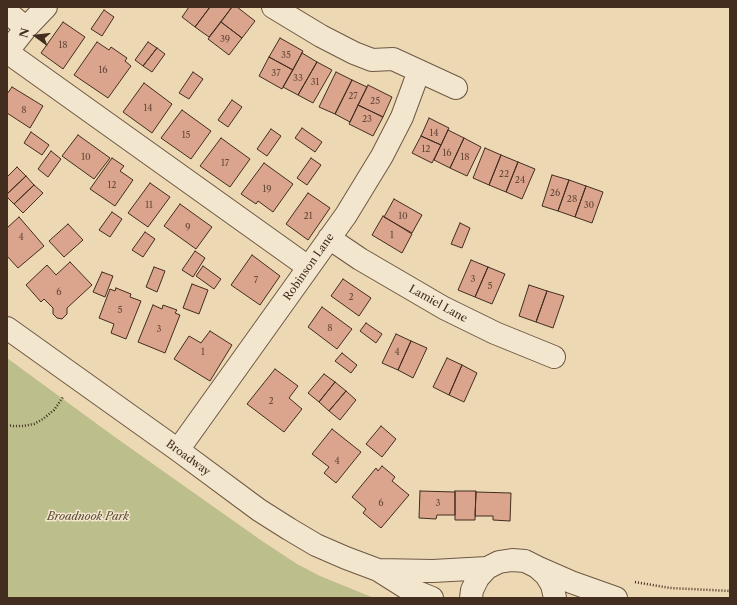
<!DOCTYPE html>
<style>
body{margin:0}
#map{position:relative;width:737px;height:605px;overflow:hidden;background:#edd8b4;font-family:"Libre Caslon Text",serif}
canvas{display:block}
.frame{position:absolute;inset:0;border:8px solid #422d1f;pointer-events:none}
.north{position:absolute;left:16px;top:16px;width:40px;height:40px;-webkit-text-stroke:3px #f3e6ce;paint-order:stroke;rotate:285deg;font-size:11px;font-weight:700;line-height:16px;text-align:center;color:#422d1f}
.north::after{content:'';display:block;margin:auto;width:14px;height:18px;background:#422d1f;clip-path:polygon(50% 0,100% 100%,50% 72%,0 100%)}
</style>
<div id="map">
<canvas width="737" height="605"></canvas>
<div class="frame"></div>
<div class="north">N</div>
</div>
<script>
const ctx = document.querySelector('canvas').getContext('2d');
ctx.lineJoin = 'round';
function fill(path, color) {
  ctx.fillStyle = color;
  ctx.fill(path, 'evenodd');
}
function poly(rows) {
  const path = new Path2D();
  for (const r of rows) {
    path.moveTo(r[0], r[1]);
    for (let i = 2; i < r.length; i += 2) path.lineTo(r[i], r[i + 1]);
  }
  return path;
}
function stroke(path, color, width, dash) {
  ctx.strokeStyle = color;
  ctx.lineWidth = width;
  ctx.lineCap = dash ? 'butt' : 'round';
  ctx.setLineDash(dash || []);
  ctx.stroke(path);
}
function write(font, color, halo, rows, align = 'center') {
  ctx.font = font + ' "Libre Caslon Text",serif';
  ctx.lineWidth = 3;
  ctx.setLineDash([]);
  ctx.textBaseline = 'middle';
  ctx.strokeStyle = halo;
  ctx.fillStyle = color;
  for (const [text, x, y, turn = 0] of rows) {
    ctx.save();
    ctx.translate(x, y);
    ctx.rotate((+turn || 0) * Math.PI / 180);
    ctx.textAlign = isNaN(turn) ? turn : align;
    if (halo) ctx.strokeText(text, 0, 0);
    ctx.fillText(text, 0, 0);
    ctx.restore();
  }
}
fill(poly([
 [7,358,112,435,262,541,297,564,320,576,374,598,7,598]
]), '#bcbe8b');
const building = poly([
 [189,7,210,7,195,27,182,17,189,7],
 [210,7,232,7,209,37,195,27,210,7],
 [232,7,237,7,255,21,242,38,221,22,232,7],
 [104,10,114,17,102,36,91,29,104,10],
 [63,22,85,37,63,69,41,53,63,22],
 [221,22,242,38,229,55,208,39,221,22],
 [280,38,303,51,293,70,269,57,280,38],
 [97,42,109,50,111,47,127,58,125,61,131,66,108,98,74,75,97,42],
 [148,42,157,48,143,66,135,60,148,42],
 [157,48,165,54,152,72,143,66,157,48],
 [302,53,317,62,298,95,283,87,302,53],
 [269,57,293,70,282,89,259,76,269,57],
 [317,62,332,70,313,103,298,95,317,62],
 [193,72,203,79,189,99,179,93,193,72],
 [336,72,352,80,335,114,319,107,336,72],
 [352,80,367,87,350,122,335,114,352,80],
 [144,83,172,104,152,133,123,112,144,83],
 [368,85,392,97,383,117,358,105,368,85],
 [12,87,43,106,30,128,7,113,7,94,12,87],
 [232,100,242,107,228,127,218,120,232,100],
 [358,105,383,117,373,136,349,124,358,105],
 [182,110,211,131,191,159,161,138,182,110],
 [429,118,449,128,441,145,421,136,429,118],
 [302,128,322,142,315,152,295,138,302,128],
 [271,129,281,136,267,156,257,149,271,129],
 [448,130,464,138,450,168,434,160,448,130],
 [31,132,49,145,42,155,24,143,31,132],
 [78,135,110,158,94,179,62,156,78,135],
 [421,136,441,145,432,163,412,153,421,136],
 [221,138,250,159,230,187,200,166,221,138],
 [464,138,481,147,467,176,450,168,464,138],
 [485,148,501,155,489,185,473,178,485,148],
 [51,151,61,159,48,177,38,169,51,151],
 [501,155,518,162,506,192,489,185,501,155],
 [112,158,124,166,120,171,133,180,115,206,90,189,112,158],
 [311,158,321,165,307,185,297,178,311,158],
 [518,162,535,169,522,199,506,192,518,162],
 [264,163,293,184,273,212,258,201,256,204,241,194,264,163],
 [17,167,26,176,7,194,7,177,17,167],
 [552,175,569,180,558,211,542,206,552,175],
 [26,176,34,185,14,204,7,197,7,194,26,176],
 [569,180,586,186,575,217,558,211,569,180],
 [150,183,170,197,148,227,128,213,150,183],
 [34,185,43,193,23,213,14,204,34,185],
 [586,186,603,192,592,223,575,217,586,186],
 [308,193,330,208,308,240,286,224,308,193],
 [394,199,422,215,412,233,384,217,394,199],
 [180,204,212,227,196,249,164,226,180,204],
 [112,212,122,219,110,237,99,230,112,212],
 [383,216,412,234,402,253,372,235,383,216],
 [19,217,44,246,18,268,7,256,7,228,19,217],
 [460,223,470,228,462,248,451,244,460,223],
 [68,224,83,240,64,257,49,241,68,224],
 [145,232,155,239,143,257,132,250,145,232],
 [195,251,205,258,193,277,182,270,195,251],
 [252,255,280,276,260,305,231,285,252,255],
 [471,260,488,267,475,297,458,290,471,260],
 [70,262,92,285,67,308,67,314,62,319,57,318,53,314,53,308,44,299,41,302,26,285,47,265,56,275,70,262],
 [203,266,221,279,214,289,196,276,203,266],
 [154,267,165,271,157,292,146,287,154,267],
 [488,267,505,274,492,304,475,297,488,267],
 [102,272,113,276,105,297,93,292,102,272],
 [343,279,371,298,359,316,331,296,343,279],
 [192,284,208,290,199,314,183,308,192,284],
 [529,285,547,291,536,322,519,316,529,285],
 [116,288,131,294,130,297,141,301,126,339,111,333,114,324,99,318,110,289,115,291,116,288],
 [547,291,564,296,553,328,536,322,547,291],
 [153,305,162,309,163,305,177,310,175,313,180,315,165,353,138,342,153,305],
 [322,307,352,329,337,349,308,327,322,307],
 [366,323,382,334,376,343,360,331,366,323],
 [210,331,232,345,210,381,174,359,189,336,201,343,210,331],
 [396,334,411,341,398,370,382,363,396,334],
 [411,341,427,348,413,378,398,370,411,341],
 [342,353,357,365,351,373,335,361,342,353],
 [447,358,462,365,449,395,433,387,447,358],
 [462,365,477,373,464,402,449,395,462,365],
 [275,369,298,386,289,398,302,409,284,432,247,404,275,369],
 [324,374,335,382,319,402,308,393,324,374],
 [335,382,346,391,329,411,319,402,335,382],
 [346,391,356,400,340,420,329,411,346,391],
 [381,426,396,439,382,457,366,444,381,426],
 [332,429,361,452,336,483,324,473,329,467,312,454,332,429],
 [382,466,395,477,392,481,409,495,381,528,363,513,366,509,352,497,376,468,378,471,382,466],
 [420,491,455,492,455,515,437,515,436,519,419,518,420,491],
 [455,491,476,491,475,520,455,520,455,491],
 [476,492,511,493,510,521,493,520,493,516,475,516,476,492]
]);
fill(building, '#daa48d');
stroke(building, '#422d1f', 1);
const minor = poly([
 [273,7,321,36,354,53,372,60,393,59,456,88],
 [7,12,26,28],
 [7,52,308,267],
 [7,52,26,28,46,7],
 [329,238,360,259,444,308,495,333,554,357],
 [7,328,178,450,259,510,289,529,316,545,346,558,378,570,405,587,432,598],
 [178,450,346,215,382,156,402,117,419,71],
 [539,568,571,582,616,598],
 [378,570,433,571,487,568],
 [471,598,472,590,478,578,487,568,499,562,512,560,525,561,537,567,546,575,552,585,555,598]
]);
stroke(minor, '#6d5844', 24);
stroke(poly([
 [7,425,13,426,23,426,34,424,43,419,54,410,63,397],
 [635,582,670,588,730,591]
]), '#422d1f', 2.5, [1, 2]);
stroke(minor, '#f3e6ce', 22);
write('9px', '#684b3a', null, [
 ["39",225,39],
 ["18",63,45],
 ["35",286,55],
 ["16",103,70],
 ["37",276,73],
 ["33",298,78],
 ["31",315,82],
 ["27",353,96],
 ["25",375,101],
 ["14",148,108],
 ["8",24,110],
 ["23",367,119],
 ["14",434,133],
 ["15",186,135],
 ["12",426,149],
 ["16",447,153],
 ["10",86,157],
 ["18",465,157],
 ["17",225,163],
 ["22",504,174],
 ["24",520,180],
 ["12",112,185],
 ["19",267,189],
 ["26",555,193],
 ["28",572,199],
 ["11",149,205],
 ["30",589,205],
 ["21",308,216],
 ["10",403,216],
 ["9",188,227],
 ["1",392,235],
 ["4",21,237],
 ["3",473,279],
 ["7",256,280],
 ["5",490,286],
 ["6",59,292],
 ["2",351,297],
 ["5",120,310],
 ["8",330,328],
 ["3",159,329],
 ["1",203,352],
 ["4",397,352],
 ["2",271,401],
 ["4",337,461],
 ["6",381,503],
 ["3",438,503]
]);
write('11px', '#422d1f', '#f3e6ce', [
 ["Robinson Lane",309,267,-55],
 ["Lamiel Lane",438,304,29],
 ["Broadway",188,458,36]
]);
write('italic 11px', '#5a4a35', '#f3e6ce', [
 ["Broadnook Park",88,517]
]);
</script>
